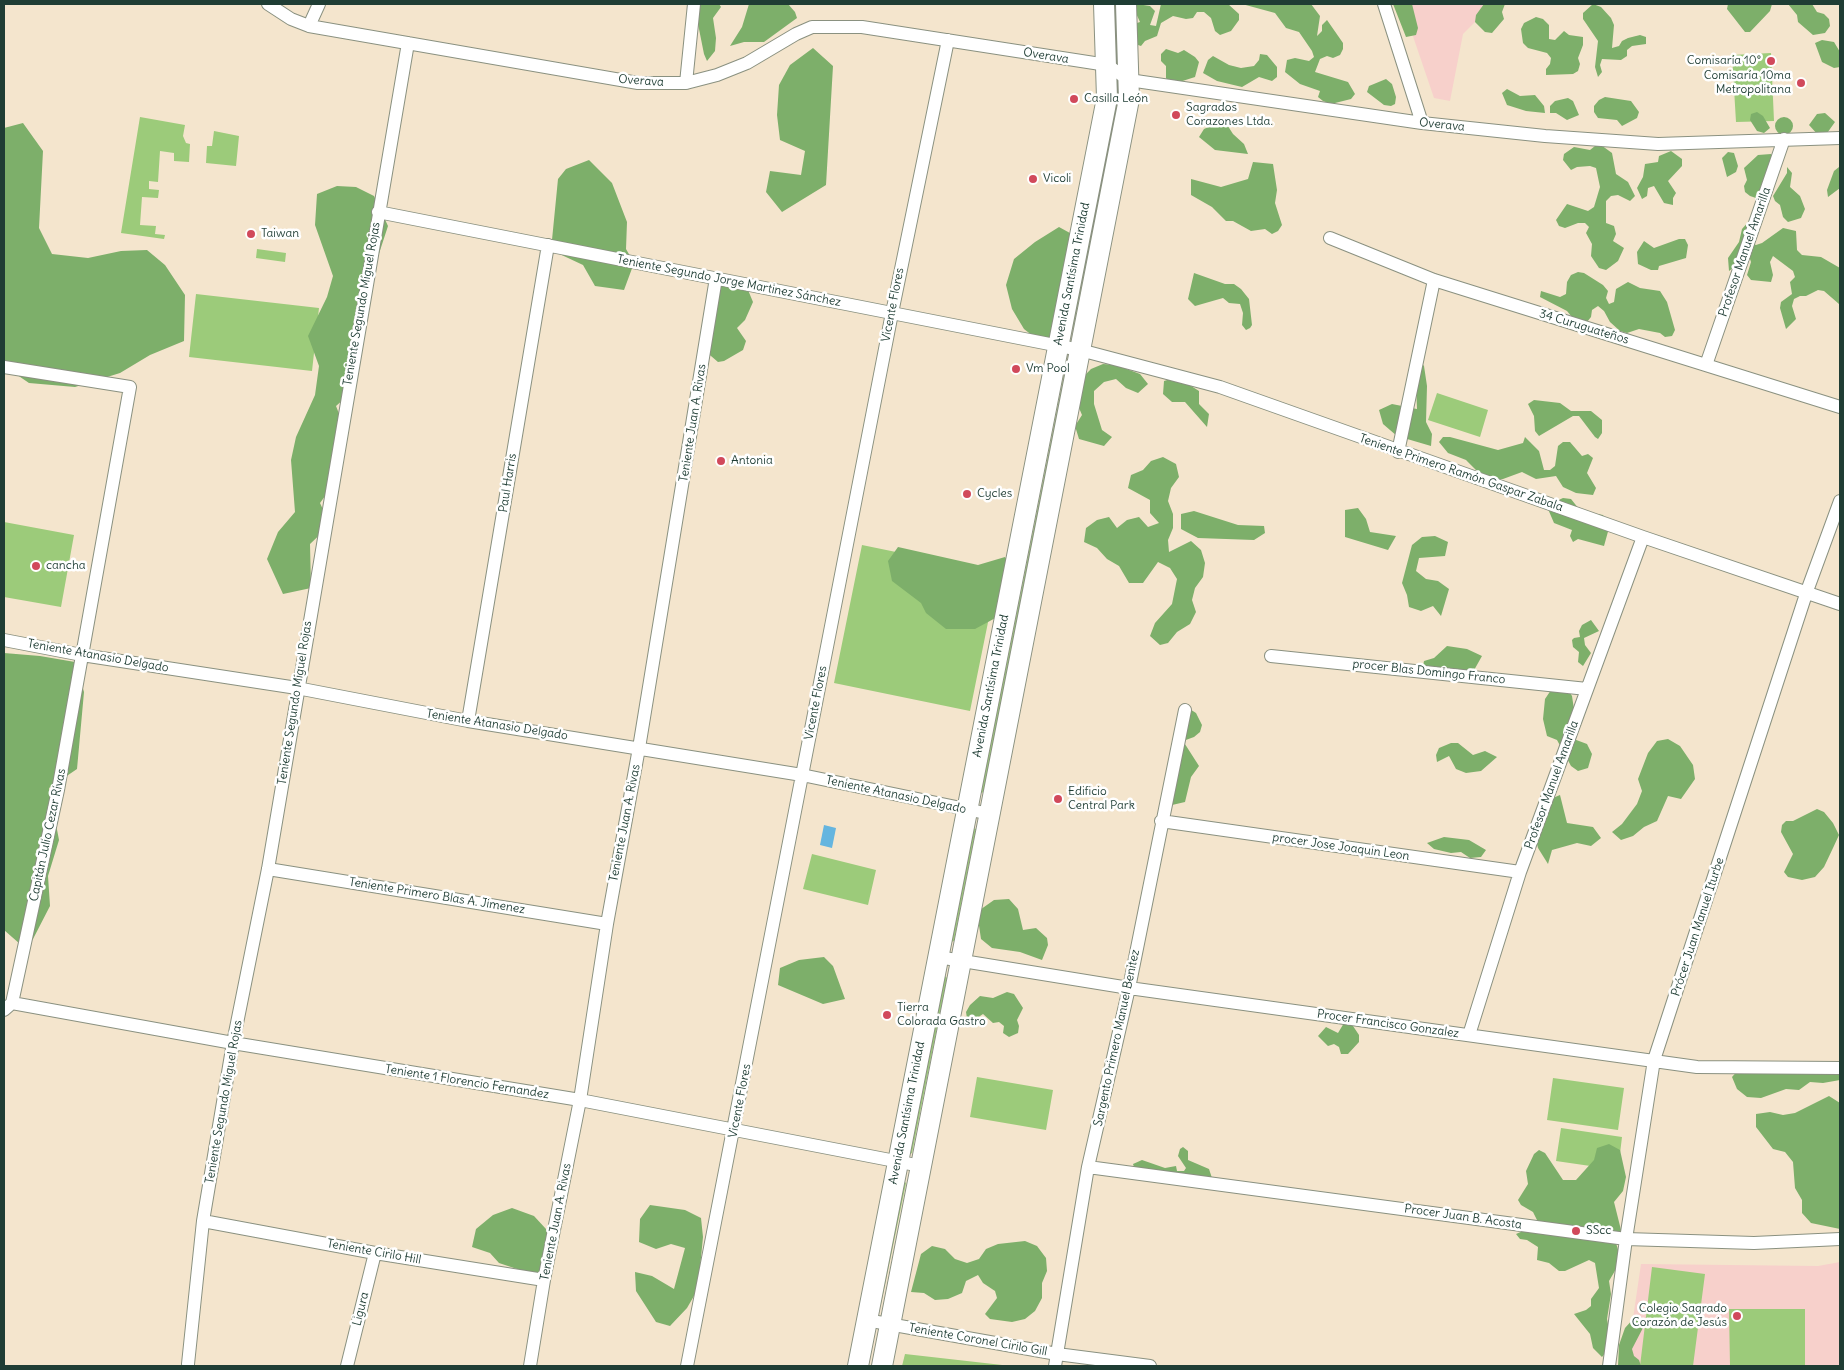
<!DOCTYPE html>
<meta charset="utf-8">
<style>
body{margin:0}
#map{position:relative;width:1844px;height:1370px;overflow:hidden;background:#f4e5cd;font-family:Delius,sans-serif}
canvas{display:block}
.frame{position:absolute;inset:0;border:5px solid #1f3d34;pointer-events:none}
</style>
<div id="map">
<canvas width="1844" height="1370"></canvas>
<div class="frame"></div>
</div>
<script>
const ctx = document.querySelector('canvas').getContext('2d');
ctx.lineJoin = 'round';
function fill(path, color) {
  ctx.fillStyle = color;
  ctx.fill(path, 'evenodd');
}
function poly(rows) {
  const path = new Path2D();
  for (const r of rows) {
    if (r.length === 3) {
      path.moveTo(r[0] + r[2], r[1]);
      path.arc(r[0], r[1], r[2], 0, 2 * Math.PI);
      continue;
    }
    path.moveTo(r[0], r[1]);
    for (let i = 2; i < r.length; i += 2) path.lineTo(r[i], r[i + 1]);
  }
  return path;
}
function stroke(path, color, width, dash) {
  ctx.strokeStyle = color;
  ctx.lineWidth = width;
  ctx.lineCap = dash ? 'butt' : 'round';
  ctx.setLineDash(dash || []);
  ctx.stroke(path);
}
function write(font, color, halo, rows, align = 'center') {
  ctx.font = font + ' Delius,sans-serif';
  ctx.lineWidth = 5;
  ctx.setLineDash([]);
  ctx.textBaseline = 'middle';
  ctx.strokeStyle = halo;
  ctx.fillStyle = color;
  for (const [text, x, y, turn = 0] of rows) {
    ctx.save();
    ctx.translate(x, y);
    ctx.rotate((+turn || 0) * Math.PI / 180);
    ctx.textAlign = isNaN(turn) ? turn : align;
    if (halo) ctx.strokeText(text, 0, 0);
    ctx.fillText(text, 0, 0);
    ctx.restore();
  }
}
fill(poly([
 [1402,4,1493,4,1463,34,1450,101,1434,98],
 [1840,1262,1840,1366,1626,1366,1641,1264,1818,1266]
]), '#f7d0cb');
fill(poly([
 [1112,4,1117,4,1117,52,1115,52],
 [1771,53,1774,121,1736,122,1732,55],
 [1116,103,1118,103,1073,329,1072,327],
 [140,117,185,125,183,136,186,143,190,144,189,162,174,161,174,153,160,151,158,182,149,181,149,189,159,190,158,198,142,197,140,225,156,226,155,234,165,235,164,239,121,233],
 [214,131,239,136,236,166,206,163,207,146,212,146],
 [257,249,286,253,285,262,256,258],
 [196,294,319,308,312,371,189,357],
 [1066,365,1068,366,984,792,981,793],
 [1437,393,1488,410,1480,437,1428,420],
 [4,522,74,535,61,607,4,597],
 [862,545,998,573,970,711,834,683],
 [973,828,976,829,954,941,951,942],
 [812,854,876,870,868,905,803,889],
 [944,975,947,978,912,1153,910,1154],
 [977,1077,1053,1090,1046,1130,970,1117],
 [1553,1078,1624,1088,1618,1130,1547,1120],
 [1561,1128,1622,1137,1618,1170,1556,1161],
 [904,1181,906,1183,881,1304,880,1304],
 [1652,1267,1705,1274,1693,1366,1640,1366],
 [1729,1309,1805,1309,1805,1366,1730,1366],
 [905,1354,1011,1366,902,1366]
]), '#9ccb7a');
fill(poly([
 [694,4,719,4,721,7,713,18,716,38,715,51,707,61,704,54],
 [749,4,788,4,795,12,797,18,764,42,744,42,730,46,742,27],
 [1137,4,1150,6,1155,11,1150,25,1156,26,1161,4,1228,4,1239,14,1239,20,1231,31,1220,35,1215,31,1211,18,1204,12,1197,12,1193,18,1186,19,1173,16,1161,23,1157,36,1145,41,1141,46,1135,44,1134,24,1140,22,1134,9],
 [1242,4,1311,4,1320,16,1317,36,1322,31,1322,25,1327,20,1343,43,1343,49,1340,55,1333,58,1327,56,1320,59,1315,72,1348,82,1355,94,1351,99,1331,104,1323,101,1318,97,1320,91,1300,84,1285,72,1287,60,1295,58,1309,61,1314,57,1312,51,1299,32,1286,28,1275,13],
 [1393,4,1412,4,1418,28,1416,35,1406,37],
 [1484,4,1505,4,1502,12,1504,19,1492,33,1485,32,1475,22,1476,15],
 [1593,4,1601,7,1611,18,1614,25,1612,48,1619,46,1622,41,1628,38,1640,35,1646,37,1646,44,1632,46,1627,50,1627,56,1621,60,1602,59,1600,65,1602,72,1598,77,1595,67,1598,41,1583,19,1583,13],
 [1728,4,1772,4,1770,11,1750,32,1745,32,1727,9],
 [1788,4,1812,4,1817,12,1824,14,1829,19,1830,26,1825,33,1813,35,1798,22,1797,15],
 [1536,17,1543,19,1549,25,1549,39,1555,40,1564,31,1569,35,1583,37,1583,45,1578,58,1580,64,1578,71,1573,74,1546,75,1546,69,1550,64,1551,58,1547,53,1528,48,1523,43,1521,29,1524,23],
 [1822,40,1834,42,1840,52,1840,67,1834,68,1822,62,1815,43],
 [813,48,833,66,826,185,782,212,766,192,770,171,801,175,805,151,780,140,777,115,779,85,790,65],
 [1166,49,1178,53,1184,50,1195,57,1199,62,1195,77,1170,85,1166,78,1166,66,1161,61,1161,54],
 [1260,54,1267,55,1277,67,1277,77,1272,81,1259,77,1242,87,1217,81,1203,73,1208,60,1213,56,1229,65,1241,68,1254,66,1259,60],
 [1386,79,1392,84,1396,97,1395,104,1391,106,1384,105,1367,92,1369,86],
 [1507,89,1520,96,1535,95,1544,106,1545,113,1526,111,1507,105,1502,93],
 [1605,97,1631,101,1639,112,1637,118,1622,126,1617,120,1598,118,1594,112,1594,106,1599,100],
 [1568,98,1573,101,1579,115,1567,120,1556,113,1550,113,1550,106,1555,101],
 [1757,112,1763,116,1770,128,1764,133,1757,131,1750,120,1751,114],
 [1825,113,1835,122,1825,136,1819,136,1809,125,1817,114],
 [1784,126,9],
 [1224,120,1233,134,1244,144,1248,154,1215,150,1199,137,1204,129],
 [23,123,43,151,39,228,52,254,88,258,121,251,147,250,165,265,185,295,184,341,150,355,120,373,75,387,29,383,4,366,4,128],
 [1601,145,1612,153,1616,174,1628,182,1635,196,1630,201,1618,195,1611,196,1606,201,1606,223,1614,226,1616,234,1613,241,1624,248,1618,261,1606,270,1599,268,1591,256,1592,244,1586,233,1589,227,1585,223,1578,223,1565,228,1559,226,1556,220,1567,204,1588,211,1594,207,1600,187,1596,168,1590,166,1577,167,1571,170,1563,160,1564,154,1574,147,1590,150,1595,146],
 [1671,151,1682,159,1682,166,1668,181,1676,193,1673,198,1673,205,1664,203,1654,186,1648,188,1647,196,1642,199,1637,188,1643,177,1645,164,1658,162,1659,156],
 [1728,152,1734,153,1738,166,1736,172,1727,177,1722,158],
 [1771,154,1774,160,1764,192,1756,198,1750,196,1745,192,1744,186,1747,180,1744,168,1758,155],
 [589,160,612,183,627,222,626,249,634,263,624,290,595,286,583,265,551,250,558,179,566,169],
 [1253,162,1273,164,1277,190,1275,203,1282,225,1278,231,1272,234,1265,229,1251,231,1233,221,1226,221,1212,207,1191,195,1191,179,1221,187,1248,179],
 [1787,167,1792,173,1790,187,1800,196,1805,209,1801,218,1788,222,1783,217,1780,205,1775,201,1773,196,1787,173],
 [1839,167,1840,188,1828,197,1827,190,1834,171],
 [337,186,356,187,374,196,388,226,373,272,353,391,336,406,345,429,336,481,320,503,330,525,310,544,311,588,283,594,267,559,278,532,295,512,291,460,296,437,315,395,319,366,308,336,327,297,333,276,315,225,317,194],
 [1754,208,1750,242,1756,245,1762,243,1783,228,1796,231,1797,250,1802,255,1821,257,1840,268,1839,304,1824,291,1818,290,1806,296,1800,296,1794,299,1792,306,1796,319,1786,329,1780,308,1781,302,1792,294,1790,282,1795,277,1793,271,1773,256,1770,262,1773,275,1771,282,1751,280,1747,275,1751,262,1749,256,1729,271,1728,258,1739,242,1742,229,1750,220],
 [1059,227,1079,238,1062,334,1038,340,1024,329,1012,309,1006,285,1014,259,1035,242],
 [1679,239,1685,239,1688,245,1686,258,1659,266,1658,270,1651,270,1638,264,1637,252,1644,241,1654,248],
 [1578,272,1584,273,1603,285,1608,291,1606,298,1609,304,1614,302,1616,289,1628,282,1640,288,1660,291,1667,302,1675,330,1672,336,1665,337,1660,333,1639,329,1627,333,1620,331,1610,322,1604,311,1598,306,1592,310,1591,317,1587,322,1576,322,1567,311,1540,297,1541,291,1560,297,1566,294,1567,282,1571,275],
 [1194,273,1225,284,1234,284,1241,289,1249,299,1252,325,1250,328,1246,330,1242,325,1243,313,1240,304,1229,303,1223,298,1195,306,1188,299],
 [718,283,748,290,753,302,745,320,737,328,746,341,743,350,724,361,718,362,704,350,713,335],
 [1420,361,1424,366,1427,386,1426,422,1432,434,1431,446,1397,436,1383,424,1379,410,1392,404,1417,409,1416,384],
 [1103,364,1116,365,1140,374,1148,384,1138,393,1126,388,1116,379,1104,382,1094,391,1094,404,1102,430,1112,437,1104,446,1079,439,1075,426,1082,415,1077,403,1082,378,1091,369],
 [1177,377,1199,391,1199,404,1209,414,1207,427,1185,402,1172,402,1163,394,1164,381],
 [1534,400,1560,403,1571,411,1591,411,1602,420,1602,433,1598,439,1595,437,1579,416,1573,416,1539,436,1535,431,1534,416,1528,404],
 [1443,437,1450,437,1498,450,1523,443,1525,437,1539,451,1544,470,1550,470,1555,466,1558,446,1563,442,1570,442,1582,456,1588,454,1593,458,1587,473,1596,488,1593,495,1576,493,1563,487,1556,476,1536,479,1522,472,1503,479,1494,479,1476,470,1466,460,1448,453,1439,442],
 [1163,457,1176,464,1179,477,1171,488,1168,501,1173,514,1173,528,1168,540,1169,552,1191,541,1201,550,1205,563,1203,577,1195,588,1192,600,1196,612,1190,624,1177,632,1168,643,1160,645,1150,636,1155,623,1172,604,1177,579,1170,568,1158,562,1143,583,1129,583,1119,566,1107,559,1097,548,1084,542,1086,528,1097,520,1109,517,1117,528,1127,520,1139,517,1148,527,1159,523,1150,513,1150,500,1128,488,1131,475,1143,470,1151,461],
 [1563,498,1571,499,1579,509,1591,516,1597,514,1603,515,1609,528,1604,546,1578,539,1573,542,1570,536,1572,530,1554,523,1548,509,1552,503],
 [1358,508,1366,519,1370,532,1396,536,1388,550,1345,537,1345,510],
 [1194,511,1238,525,1264,526,1265,533,1254,540,1198,538,1181,529,1181,514],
 [1435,536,1448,542,1445,556,1419,558,1416,571,1426,579,1438,581,1449,589,1441,616,1433,606,1421,611,1409,607,1407,595,1402,583,1412,545,1422,537],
 [898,547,978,565,1005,557,1017,576,1001,615,975,629,946,629,926,613,921,603,892,581,888,561],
 [1591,620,1599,631,1584,638,1585,645,1591,653,1583,666,1578,662,1579,652,1573,647,1572,640,1574,638,1580,637,1579,631,1582,625],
 [1447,646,1467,649,1482,656,1473,672,1423,666,1424,661,1434,658],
 [4,653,40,656,75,662,84,692,77,769,49,788,59,840,48,876,50,906,33,939,20,944,4,930],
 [1555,684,1565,685,1572,696,1575,716,1571,738,1587,744,1592,754,1588,768,1578,771,1571,766,1557,740,1547,736,1543,719,1545,699],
 [1185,706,1196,713,1202,725,1200,732,1194,737,1183,741,1199,766,1191,777,1185,802,1172,805],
 [1668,739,1680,746,1693,765,1695,779,1681,799,1668,796,1657,821,1644,827,1633,836,1621,840,1612,832,1622,824,1637,804,1642,791,1638,779,1648,753,1657,741],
 [1451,743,1458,743,1473,755,1485,751,1497,757,1481,771,1466,773,1456,769,1449,756,1437,762,1436,755,1439,748],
 [1560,795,1567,823,1593,827,1601,838,1591,846,1577,843,1552,850,1548,864,1538,848,1535,836,1548,800],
 [1817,809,1824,812,1833,823,1839,835,1833,848,1824,867,1815,877,1802,880,1788,877,1784,872,1793,854,1781,832,1782,825,1786,821,1793,821],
 [1444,837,1469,840,1486,850,1481,857,1470,858,1461,852,1451,853,1434,849,1427,843],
 [1009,899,1018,909,1023,930,1036,928,1047,938,1048,945,1042,960,1020,952,992,948,981,939,977,912,994,900],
 [824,957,833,966,845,999,823,1004,778,985,780,968,799,960],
 [1007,992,1014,994,1023,1008,1017,1020,1019,1026,1018,1033,1009,1037,1003,1033,1004,1026,999,1022,993,1023,983,1014,977,1018,975,1025,968,1025,966,1012,970,1005,980,996,993,998],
 [1344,1023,1351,1023,1359,1035,1359,1042,1348,1054,1341,1054,1339,1047,1334,1044,1328,1046,1318,1036,1326,1027,1338,1033],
 [1802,1061,1829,1064,1840,1062,1840,1080,1823,1083,1810,1082,1799,1090,1786,1089,1761,1098,1747,1097,1737,1089,1732,1077,1741,1067,1791,1066],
 [1829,1096,1840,1103,1840,1229,1811,1223,1802,1213,1802,1200,1795,1188,1793,1162,1785,1152,1773,1149,1756,1127,1756,1114,1770,1112,1783,1115,1795,1113],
 [1609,1144,1620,1150,1626,1177,1623,1191,1614,1202,1621,1230,1616,1243,1620,1256,1616,1269,1609,1281,1611,1294,1607,1319,1612,1345,1602,1357,1593,1348,1590,1334,1574,1314,1586,1310,1591,1306,1591,1299,1599,1288,1595,1263,1589,1260,1565,1271,1559,1271,1549,1263,1537,1260,1538,1247,1527,1240,1520,1239,1516,1234,1539,1224,1533,1212,1521,1205,1518,1200,1528,1184,1526,1171,1534,1154,1539,1150,1545,1153,1563,1180,1576,1180,1594,1160,1597,1148],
 [1183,1147,1188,1151,1188,1160,1209,1169,1212,1178,1134,1167,1133,1164,1142,1160,1165,1168,1176,1166,1177,1171,1184,1171,1186,1168,1178,1156,1180,1149],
 [650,1205,685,1210,701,1218,703,1237,698,1289,687,1308,670,1326,656,1322,636,1291,635,1272,652,1276,674,1289,685,1248,671,1244,656,1249,639,1242,640,1219],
 [512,1208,534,1216,546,1229,554,1254,542,1274,523,1271,499,1263,490,1253,472,1247,476,1229,493,1215],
 [1025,1241,1037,1246,1046,1258,1047,1271,1042,1283,1042,1298,1035,1311,1025,1319,1012,1322,990,1319,985,1314,997,1298,995,1291,983,1283,978,1275,966,1281,962,1293,948,1299,935,1300,924,1293,911,1292,921,1254,932,1246,945,1249,955,1259,967,1263,979,1259,986,1249,998,1244],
 [1634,1318,1646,1322,1632,1349,1634,1356,1639,1360,1641,1366,1618,1366,1619,1345,1625,1328]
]), '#7daf6a');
fill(poly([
 [824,825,836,828,832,848,820,845]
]), '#65b5df');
const street = poly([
 [268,4,291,19,309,26,638,83,686,83,717,75,747,63,796,34,812,27,862,27,1107,65,1129,80,1422,123,1545,136,1658,144,1840,138],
 [1384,4,1422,123],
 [309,26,319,4],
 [686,83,694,4],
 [378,212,1080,350,1220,387,1643,537,1840,604],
 [1330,238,1434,280,1840,407],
 [1706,365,1784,139],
 [4,367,130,387,58,790,12,1003,4,1010],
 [1398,452,1434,280],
 [4,640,82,655,297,688,468,721,802,775,990,814],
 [1271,656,1587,689],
 [468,721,548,245],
 [1161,821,1520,872],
 [268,869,607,924],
 [938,957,1129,988,1697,1067,1840,1068],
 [12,1003,233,1043,580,1100,921,1166],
 [1469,1035,1520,872,1643,537],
 [1088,1167,1626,1239,1754,1243,1840,1239],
 [203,1221,375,1253,544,1280],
 [866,1320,1057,1354,1150,1366],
 [188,1364,203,1221,233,1043,268,869,408,43],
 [347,1366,375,1253],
 [530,1366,544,1280,580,1100,607,924,639,748,716,278],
 [687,1366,892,313,948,40],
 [1055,1366,1088,1167,1129,988,1185,710],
 [1609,1366,1626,1239,1654,1060,1807,591,1840,501]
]);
const primary = poly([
 [858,1366,1107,98,1104,4],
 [882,1366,1129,99,1126,4]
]);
stroke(street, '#8a9180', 14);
stroke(primary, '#8a9180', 22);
stroke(street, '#fff', 12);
stroke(primary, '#fff', 20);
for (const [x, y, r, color] of [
 [1771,61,5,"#d1495b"],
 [1801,83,5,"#d1495b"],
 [1074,99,5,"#d1495b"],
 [1176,115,5,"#d1495b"],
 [1033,179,5,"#d1495b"],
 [251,234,5,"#d1495b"],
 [1016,369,5,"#d1495b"],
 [721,461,5,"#d1495b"],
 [967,494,5,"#d1495b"],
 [36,566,5,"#d1495b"],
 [1058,799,5,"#d1495b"],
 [887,1015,5,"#d1495b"],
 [1576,1231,5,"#d1495b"],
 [1737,1316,5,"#d1495b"]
]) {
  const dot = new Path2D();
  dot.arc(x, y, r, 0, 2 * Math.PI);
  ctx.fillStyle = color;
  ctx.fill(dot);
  stroke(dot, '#fff', 2);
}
write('12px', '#1f3d34', '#fff', [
 ["Overava",1046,56,9],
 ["Overava",641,81,4],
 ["Overava",1442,125,6],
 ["Profesor Manuel Amarilla",1745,252,-71],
 ["Avenida Santísima Trinidad",1072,274,-79],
 ["Teniente Segundo Jorge Martinez Sánchez",729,281,11],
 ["Teniente Segundo Miguel Rojas",362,304,-80],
 ["Vicente Flores",893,305,-79],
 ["34 Curuguateños",1584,327,17],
 ["Teniente Juan A. Rivas",693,423,-81],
 ["Teniente Primero Ramón Gaspar Zabala",1461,473,19],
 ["Paul Harris",508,483,-81],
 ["Teniente Atanasio Delgado",98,656,10],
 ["procer Blas Domingo Franco",1429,672,6],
 ["Avenida Santísima Trinidad",991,686,-79],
 ["Teniente Segundo Miguel Rojas",295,703,-81],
 ["Vicente Flores",816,703,-79],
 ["Teniente Atanasio Delgado",497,725,9],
 ["Profesor Manuel Amarilla",1552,785,-70],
 ["Teniente Atanasio Delgado",896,795,12],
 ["Teniente Juan A. Rivas",625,823,-79],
 ["Capitán Julio Cezar Rivas",48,835,-78],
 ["procer Jose Joaquin Leon",1341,847,8],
 ["Teniente Primero Blas A. Jimenez",437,896,9],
 ["Prócer Juan Manuel Iturbe",1698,927,-72],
 ["Procer Francisco Gonzalez",1388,1024,8],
 ["Sargento Primero Manuel Benitez",1117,1038,-78],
 ["Teniente 1 Florencio Fernandez",467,1082,9],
 ["Vicente Flores",740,1101,-79],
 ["Teniente Segundo Miguel Rojas",224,1102,-80],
 ["Avenida Santísima Trinidad",907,1113,-79],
 ["Procer Juan B. Acosta",1463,1217,8],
 ["Teniente Juan A. Rivas",556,1222,-79],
 ["Teniente Cirilo Hill",374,1252,10],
 ["Ligura",361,1309,-76],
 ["Teniente Coronel Cirilo Gill",978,1340,10]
]);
write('12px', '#1f3d34', '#fff', [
 ["Comisaría 10º",1761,61,"right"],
 ["Comisaría 10ma",1791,76,"right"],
 ["Metropolitana",1791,90,"right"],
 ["Casilla León",1084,99],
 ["Sagrados",1186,108],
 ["Corazones Ltda.",1186,122],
 ["Vicoli",1043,179],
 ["Taiwan",261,234],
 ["Vm Pool",1026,369],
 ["Antonia",731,461],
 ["Cycles",977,494],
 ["cancha",46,566],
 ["Edificio",1068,792],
 ["Central Park",1068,806],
 ["Tierra",897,1008],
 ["Colorada Gastro",897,1022],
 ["SScc",1586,1231],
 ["Colegio Sagrado",1727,1309,"right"],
 ["Corazón de Jesús",1727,1323,"right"]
], 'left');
</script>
